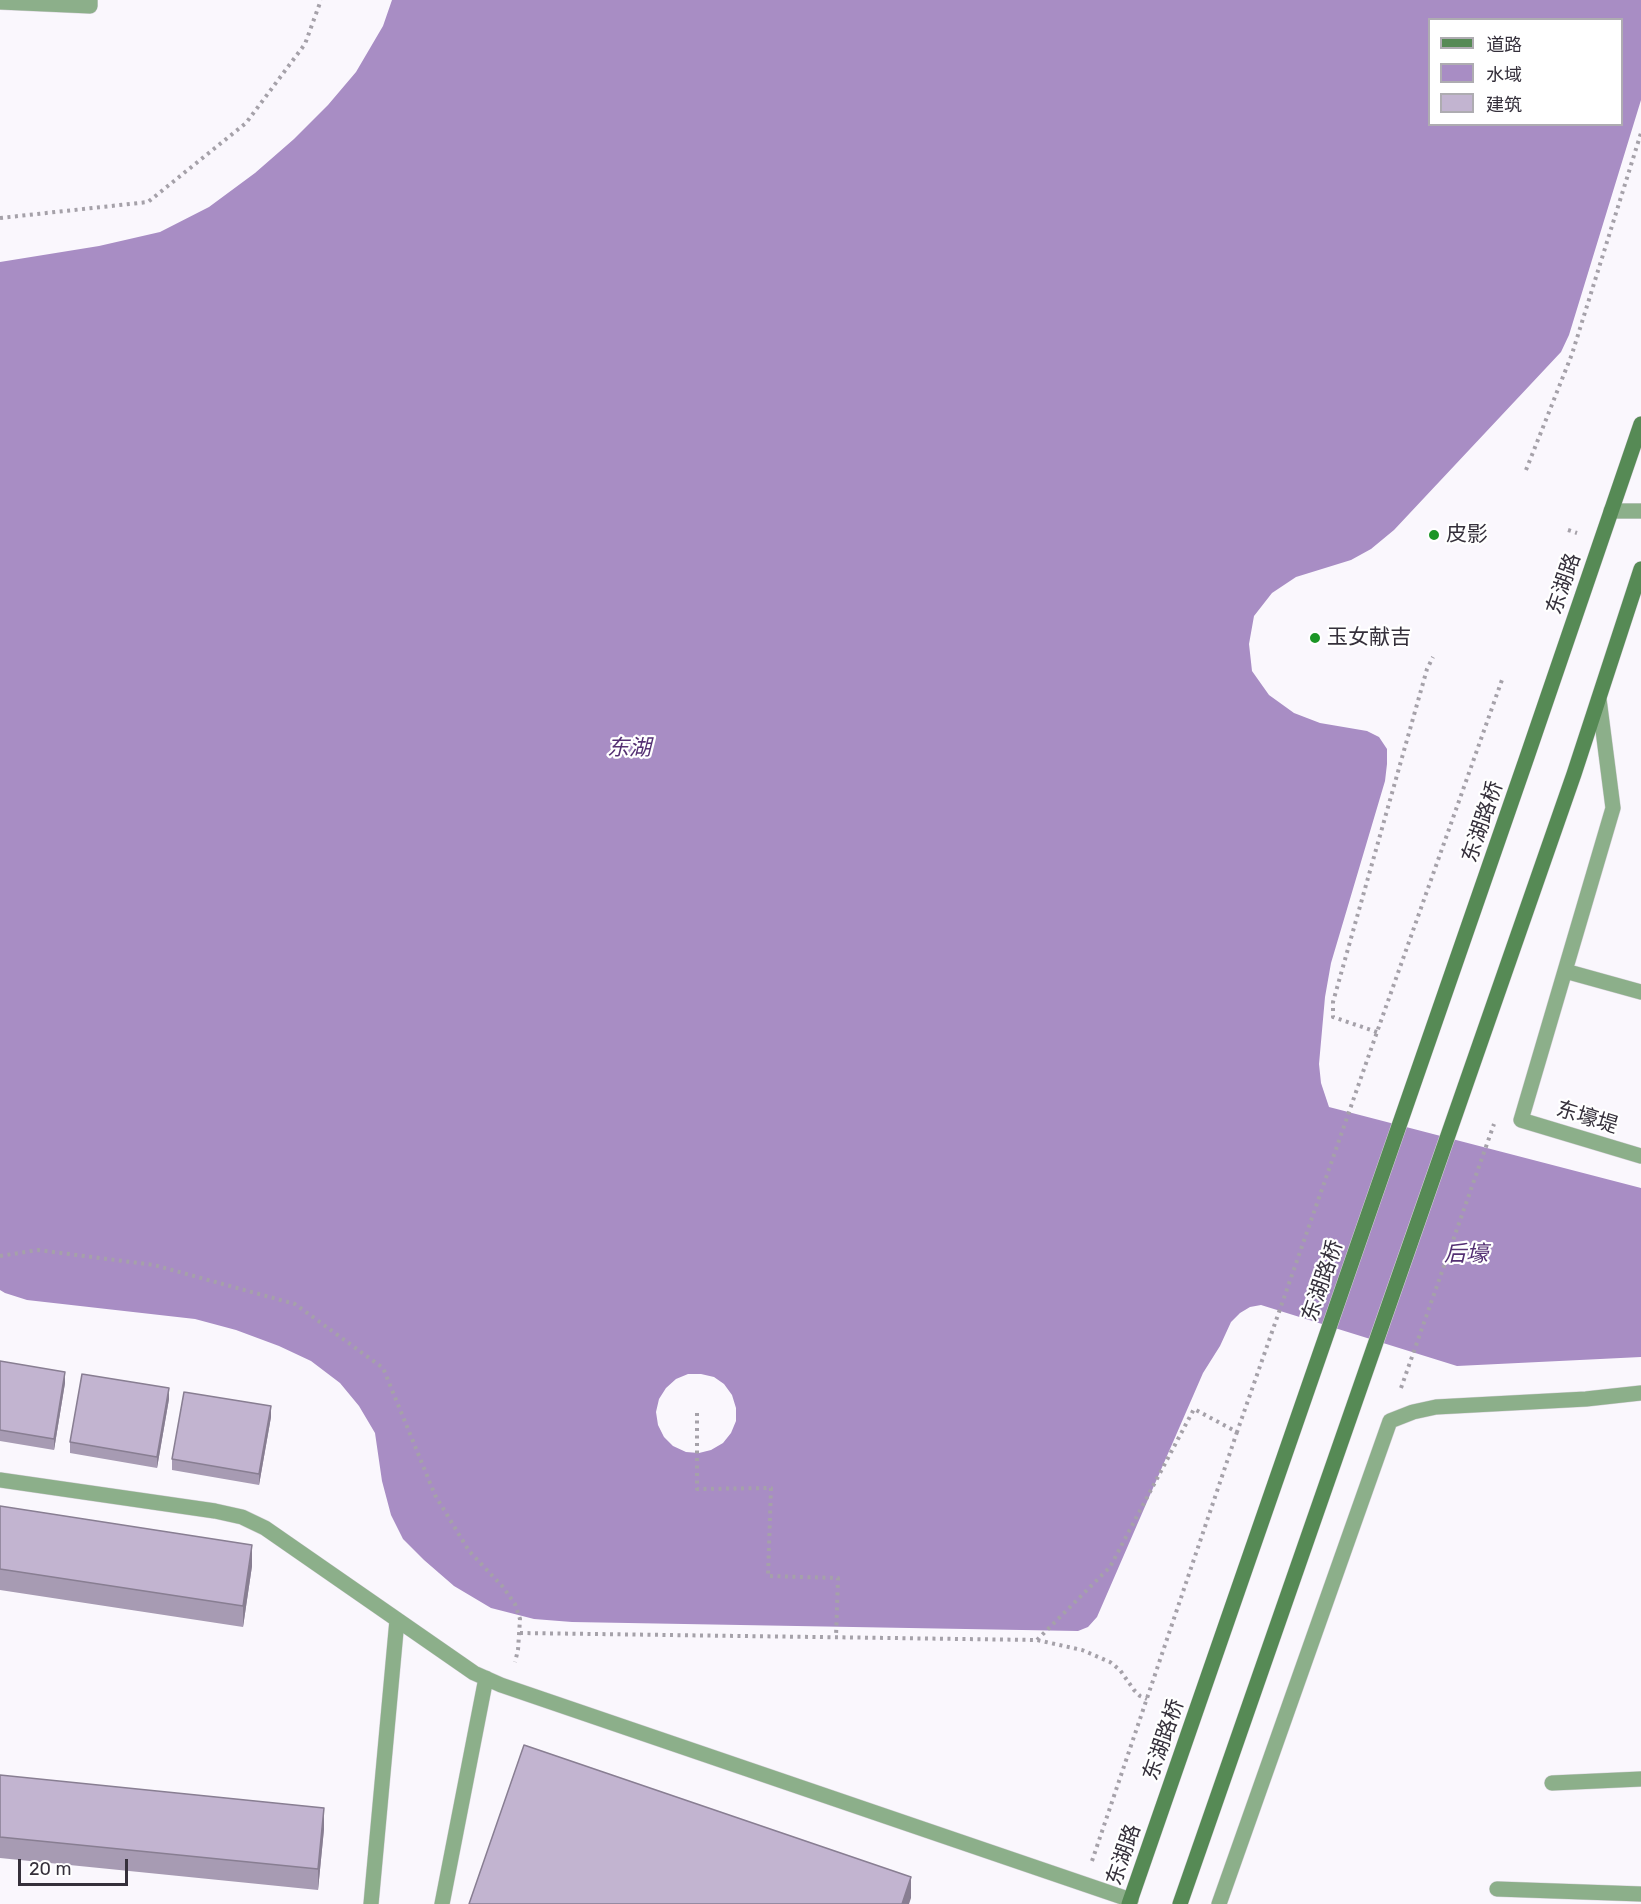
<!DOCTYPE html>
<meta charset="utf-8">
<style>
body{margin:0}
#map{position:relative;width:1641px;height:1904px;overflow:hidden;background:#faf7fd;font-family:Rubik,"Noto Sans SC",sans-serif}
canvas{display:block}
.legend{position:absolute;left:1428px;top:18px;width:195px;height:108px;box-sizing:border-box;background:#fff;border:2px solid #aeacb1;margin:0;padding:8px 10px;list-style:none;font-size:18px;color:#35303b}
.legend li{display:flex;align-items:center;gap:12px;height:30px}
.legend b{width:30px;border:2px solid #aeacb1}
.scale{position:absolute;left:18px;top:1859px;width:110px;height:27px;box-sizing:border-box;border:3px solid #35303b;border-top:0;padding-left:8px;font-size:18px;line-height:21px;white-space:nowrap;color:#35303b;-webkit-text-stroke:4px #fff;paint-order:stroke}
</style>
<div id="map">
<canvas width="1641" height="1904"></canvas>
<ul class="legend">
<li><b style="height:8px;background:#568a55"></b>道路</li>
<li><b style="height:16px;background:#a88dc4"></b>水域</li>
<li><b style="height:16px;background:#c2b4d0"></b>建筑</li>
</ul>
<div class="scale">20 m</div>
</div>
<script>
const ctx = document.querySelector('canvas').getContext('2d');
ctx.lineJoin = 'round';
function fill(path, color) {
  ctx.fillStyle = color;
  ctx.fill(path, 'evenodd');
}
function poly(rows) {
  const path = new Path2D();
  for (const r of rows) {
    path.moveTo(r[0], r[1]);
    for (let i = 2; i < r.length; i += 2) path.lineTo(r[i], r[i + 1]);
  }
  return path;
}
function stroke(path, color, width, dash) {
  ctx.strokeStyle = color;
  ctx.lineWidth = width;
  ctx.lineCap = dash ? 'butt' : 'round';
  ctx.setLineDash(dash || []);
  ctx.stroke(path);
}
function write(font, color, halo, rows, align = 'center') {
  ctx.font = font + ' Rubik,"Noto Sans SC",sans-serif';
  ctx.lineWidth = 4.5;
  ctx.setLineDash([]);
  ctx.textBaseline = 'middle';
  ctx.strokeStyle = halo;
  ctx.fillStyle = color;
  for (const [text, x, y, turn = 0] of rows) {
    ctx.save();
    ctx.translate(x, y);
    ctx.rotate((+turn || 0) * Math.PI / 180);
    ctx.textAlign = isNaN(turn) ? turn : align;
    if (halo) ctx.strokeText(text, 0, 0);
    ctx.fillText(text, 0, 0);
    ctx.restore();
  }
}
fill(poly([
 [392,0,1641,0,1641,100,1569,335,1561,352,1394,530,1371,549,1351,560,1296,577,1272,593,1254,616,1249,644,1252,671,1269,695,1294,713,1320,723,1367,731,1379,737,1387,749,1387,764,1385,781,1331,963,1325,997,1319,1064,1321,1083,1329,1107,1641,1188,1641,1357,1457,1366,1261,1305,1250,1307,1240,1313,1231,1322,1220,1346,1203,1373,1097,1617,1088,1627,1078,1631,572,1622,534,1619,491,1608,454,1586,424,1560,403,1539,391,1515,382,1481,375,1433,359,1406,340,1383,311,1361,279,1346,236,1330,195,1319,27,1300,5,1293,0,1290,0,262,99,246,160,232,209,207,255,173,294,139,328,105,356,72,383,26],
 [1430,20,1622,20,1622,124,1430,124],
 [688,1374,701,1374,714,1377,724,1384,732,1395,736,1408,736,1421,731,1433,723,1443,711,1450,699,1453,686,1452,673,1446,664,1437,658,1425,656,1412,659,1399,666,1388,676,1379]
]), '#a88dc4');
const lane = poly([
 [0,2,90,6,90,0],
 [1599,699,1613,808,1521,1120,1641,1156],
 [1565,971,1641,992],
 [0,1480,215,1511,242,1517,265,1528,474,1673,501,1685,1131,1900],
 [1552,1783,1641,1779],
 [1497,1889,1641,1894],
 [371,1904,397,1620],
 [442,1904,486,1678],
 [1219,1904,1390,1421,1413,1412,1436,1407,1586,1399,1641,1393]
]);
const street = poly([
 [1611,511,1641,511]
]);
const secondary = poly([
 [1129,1904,1527,757,1641,424],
 [1180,1904,1574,774,1641,569]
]);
stroke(lane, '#d7d3da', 16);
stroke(street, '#d7d3da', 16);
stroke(secondary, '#d7d3da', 16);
stroke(poly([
 [0,218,148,202,246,123,305,44,321,0],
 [1526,470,1572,354,1641,133],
 [1568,530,1577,533],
 [1377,1032,1333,1017,1333,1002,1427,669,1433,657],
 [0,1256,38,1250,154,1265,295,1304,383,1368,435,1495,469,1551,503,1587,515,1604,520,1619,518,1650,515,1662],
 [1401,1388,1494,1124],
 [697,1413,697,1489,771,1488,768,1576,838,1578,836,1637],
 [520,1633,1037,1640,1082,1650,1110,1662,1120,1670,1134,1690,1140,1696,1147,1699],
 [1037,1640,1110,1567,1194,1409,1237,1432,1377,1032,1503,677],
 [1092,1861,1237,1432]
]), '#a5a1a9', 4, [3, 4.5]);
stroke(lane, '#8caf8a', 15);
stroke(street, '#8caf8a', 15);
stroke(secondary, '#568a55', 15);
fill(poly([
 [0,1361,65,1383,54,1450,0,1441],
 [169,1399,157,1468,70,1453,70,1442],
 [271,1417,259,1485,172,1470,172,1459],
 [0,1506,252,1566,243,1627,0,1590],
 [0,1775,324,1829,318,1890,0,1858]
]), '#a79bb3');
fill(poly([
 [65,1372,65,1383,54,1450,54,1439],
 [169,1388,169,1399,157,1468,157,1457],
 [271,1406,271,1417,259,1485,259,1474],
 [252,1545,252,1566,243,1627,243,1606],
 [324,1808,324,1829,318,1890,318,1869],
 [911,1877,911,1898,909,1904,902,1904]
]), '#887e92');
const building = poly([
 [0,1361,65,1372,54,1439,0,1430,0,1361],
 [82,1374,169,1388,157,1457,70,1442,82,1374],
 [184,1392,271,1406,259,1474,172,1459,184,1392],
 [0,1506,252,1545,243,1606,0,1569,0,1506],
 [524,1745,911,1877,902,1904,469,1904,524,1745],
 [0,1775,324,1808,318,1869,0,1837,0,1775]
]);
fill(building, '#c2b4d0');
stroke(building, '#887e92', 1.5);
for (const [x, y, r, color] of [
 [1434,535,6,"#1b9526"],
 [1315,638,6,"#1b9526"]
]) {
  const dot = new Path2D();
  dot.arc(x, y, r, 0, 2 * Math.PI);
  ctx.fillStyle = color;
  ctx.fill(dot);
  stroke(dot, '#fff', 2);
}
write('21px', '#35303b', '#fff', [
 ["皮影",1446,535],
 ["玉女献吉",1327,638]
], 'left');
write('21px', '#35303b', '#fff', [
 ["东湖路",1564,584,-71],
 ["东湖路桥",1483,822,-71],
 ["东壕堤",1587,1118,17],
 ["东湖路桥",1323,1281,-71],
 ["东湖路桥",1164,1740,-71],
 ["东湖路",1124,1855,-71]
]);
write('italic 22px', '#543073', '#fff', [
 ["东湖",629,749],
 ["后壕",1466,1255]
]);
</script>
